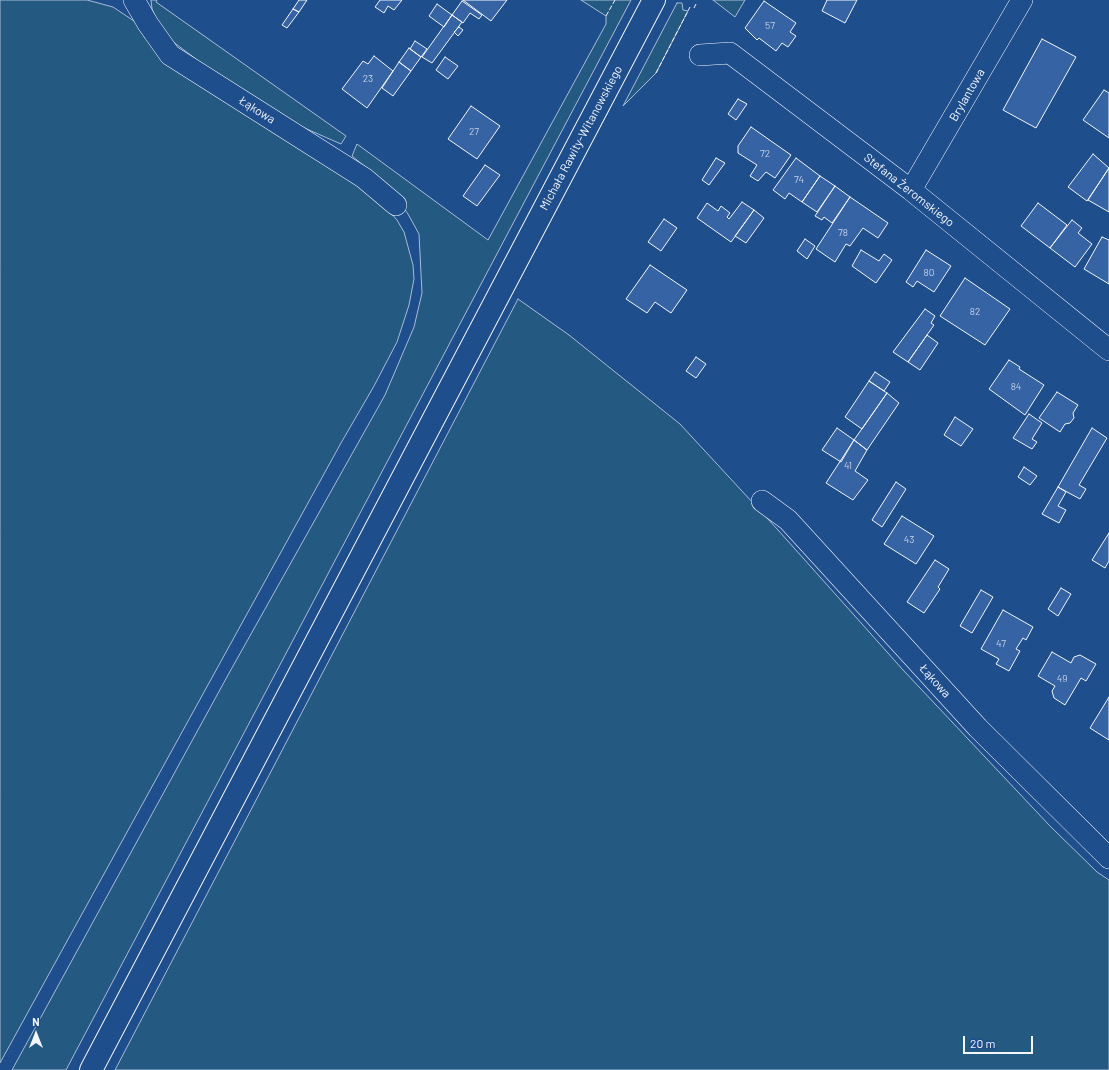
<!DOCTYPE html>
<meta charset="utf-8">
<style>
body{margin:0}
#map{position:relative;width:1109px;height:1070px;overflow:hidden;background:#1f4e8c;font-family:Barlow,sans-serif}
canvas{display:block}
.north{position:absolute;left:16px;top:1014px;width:40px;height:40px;-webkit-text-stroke:3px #1f4e8c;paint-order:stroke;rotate:0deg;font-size:11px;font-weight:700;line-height:16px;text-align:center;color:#f2f6ff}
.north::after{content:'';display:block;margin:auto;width:14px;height:18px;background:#f2f6ff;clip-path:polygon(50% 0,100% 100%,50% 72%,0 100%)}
.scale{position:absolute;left:963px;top:1036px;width:70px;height:18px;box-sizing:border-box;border:2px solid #f2f6ff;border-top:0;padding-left:5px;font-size:12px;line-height:14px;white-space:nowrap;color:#f2f6ff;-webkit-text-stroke:3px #1f4e8c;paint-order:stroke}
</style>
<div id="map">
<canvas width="1109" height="1070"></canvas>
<div class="north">N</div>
<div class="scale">20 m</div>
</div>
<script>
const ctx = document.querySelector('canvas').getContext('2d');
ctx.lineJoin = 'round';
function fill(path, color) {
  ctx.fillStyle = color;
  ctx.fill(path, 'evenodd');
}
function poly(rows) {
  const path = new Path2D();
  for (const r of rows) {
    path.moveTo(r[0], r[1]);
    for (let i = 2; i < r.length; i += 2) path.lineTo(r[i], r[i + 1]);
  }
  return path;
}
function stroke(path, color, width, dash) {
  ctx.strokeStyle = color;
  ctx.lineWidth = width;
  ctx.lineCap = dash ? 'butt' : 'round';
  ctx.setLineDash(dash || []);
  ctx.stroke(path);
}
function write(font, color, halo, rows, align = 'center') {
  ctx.font = font + ' Barlow,sans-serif';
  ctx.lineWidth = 3;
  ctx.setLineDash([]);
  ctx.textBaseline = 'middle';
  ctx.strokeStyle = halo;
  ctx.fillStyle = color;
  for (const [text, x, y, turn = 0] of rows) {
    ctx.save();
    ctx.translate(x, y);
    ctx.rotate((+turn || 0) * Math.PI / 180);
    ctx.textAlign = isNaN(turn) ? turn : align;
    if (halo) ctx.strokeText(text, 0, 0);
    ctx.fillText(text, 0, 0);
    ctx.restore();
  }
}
const green = poly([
 [0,0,87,0,113,7,137,23,145,38,161,54,376,196,397,220,404,232,413,265,414,279,409,305,397,342,374,386,341,443,0,1063,0,0],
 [151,0,157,0,156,2,346,136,341,144,293,123,209,69,172,41,160,27,152,9,151,0],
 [581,0,631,0,66,1070,12,1070,228,675,385,395,414,327,422,293,419,234,408,214,384,182,352,156,357,144,488,240,606,24,606,16,581,0],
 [713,0,745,0,735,17,713,0],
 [677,3,682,3,683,10,688,11,656,73,623,106,677,3],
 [518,299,569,335,680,424,778,530,904,671,1050,826,1097,872,1109,880,1109,1070,115,1070,518,299]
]);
fill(green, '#245a82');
stroke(green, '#a8bbd7', 1);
const building = poly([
 [299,0,307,0,299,12,293,9,299,0],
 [380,0,402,0,394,10,388,6,384,13,375,7,380,0],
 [463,0,507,0,491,21,463,0],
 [827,0,857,0,845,23,822,11,827,0],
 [462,1,482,15,479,19,470,13,463,23,452,15,462,1],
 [764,1,796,23,790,32,796,36,788,47,782,43,776,51,759,38,757,40,745,28,764,1],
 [437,4,452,15,444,27,429,16,437,4],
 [293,9,299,12,287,28,282,25,293,9],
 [452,15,462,22,432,63,422,57,452,15],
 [459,27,463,30,458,36,454,32,459,27],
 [1042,39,1076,57,1036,128,1003,110,1042,39],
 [415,41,427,49,421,57,410,49,415,41],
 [409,48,421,57,411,71,399,62,409,48],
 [374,56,393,71,367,108,342,89,363,61,368,64,374,56],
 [445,57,458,66,448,79,436,70,445,57],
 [399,62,411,71,393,96,382,88,399,62],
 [1104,90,1109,93,1109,138,1083,120,1104,90],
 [738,99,747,104,736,120,728,114,738,99],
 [471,106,500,126,477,159,448,139,471,106],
 [751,127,791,155,775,178,766,172,758,181,750,176,757,165,738,153,738,146,751,127],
 [1093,154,1109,168,1087,201,1068,187,1093,154],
 [716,158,725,163,709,185,702,180,716,158],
 [796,158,820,176,802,202,789,193,785,199,773,190,796,158],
 [485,165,500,175,477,206,463,196,485,165],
 [1109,168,1109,212,1088,200,1109,168],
 [820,176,835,186,817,212,802,202,820,176],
 [835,186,850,197,832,223,824,217,822,220,815,216,835,186],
 [850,197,888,223,878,238,863,228,850,246,846,244,835,262,816,249,850,197],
 [742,202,754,210,731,242,697,218,707,203,718,211,721,206,730,213,727,217,729,219,742,202],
 [1038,203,1067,225,1050,248,1021,226,1038,203],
 [754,210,764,218,746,243,735,236,754,210],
 [664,219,677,228,661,251,648,242,664,219],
 [1072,220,1082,228,1078,233,1092,244,1075,267,1050,248,1072,220],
 [1102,237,1109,240,1109,284,1084,269,1102,237],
 [805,239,815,246,807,259,797,251,805,239],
 [861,250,879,261,884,254,892,260,876,283,852,266,861,250],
 [926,250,951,266,934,292,917,281,913,287,906,282,926,250],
 [650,265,687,290,671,313,655,302,647,313,626,299,650,265],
 [965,278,1010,309,985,345,940,316,965,278],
 [925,309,935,316,931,323,934,325,908,362,893,352,925,309],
 [927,335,938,343,920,370,908,362,927,335],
 [696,357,706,364,696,378,686,371,696,357],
 [1009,360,1020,367,1019,369,1044,385,1025,415,989,389,1009,360],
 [875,372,890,382,884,391,869,381,875,372],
 [869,381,887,393,862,429,845,417,869,381],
 [1057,392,1078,405,1073,413,1074,418,1070,423,1065,424,1060,432,1039,418,1057,392],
 [887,393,899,403,867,450,854,440,887,393],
 [1029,414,1042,423,1032,439,1037,442,1032,449,1013,438,1029,414],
 [955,417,973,429,961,446,944,435,955,417],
 [837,428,854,440,841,462,822,450,837,428],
 [1092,428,1107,438,1079,485,1086,489,1080,499,1058,487,1092,428],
 [854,440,867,450,855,471,868,480,853,500,826,483,854,440],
 [1024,467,1037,476,1030,485,1018,477,1024,467],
 [896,482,906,489,882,527,872,520,896,482],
 [1058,487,1066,492,1058,506,1066,510,1059,523,1042,514,1058,487],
 [902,516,934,536,916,564,884,544,902,516],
 [1109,533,1109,561,1105,568,1092,560,1109,533],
 [935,560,949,569,938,587,940,589,924,613,907,602,935,560],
 [1061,588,1071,594,1058,616,1048,609,1061,588],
 [981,590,993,597,972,633,960,626,981,590],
 [1003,610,1033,627,1026,640,1023,638,1016,649,1020,651,1009,671,996,664,999,659,981,649,1003,610],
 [1052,652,1071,663,1074,657,1080,655,1096,664,1086,681,1081,678,1065,705,1054,698,1052,691,1055,686,1038,676,1052,652],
 [1109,697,1109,740,1090,728,1109,697]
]);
fill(building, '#3563a3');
stroke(building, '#f2f6ff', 1);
const minor = poly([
 [134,0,148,24,170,55,364,178,396,205],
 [700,55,730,53,911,190,1109,350],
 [911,190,1022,0],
 [762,501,788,520,978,728,1109,858]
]);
const primary = poly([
 [91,1070,654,0]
]);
stroke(minor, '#f2f6ff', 22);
stroke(primary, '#f2f6ff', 24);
stroke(minor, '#1f4e8c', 21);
stroke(primary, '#1f4e8c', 22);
stroke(poly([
 [694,8,696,4],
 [606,16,615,0],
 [656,73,690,7]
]), '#f2f6ff', 1, [5, 2]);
write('10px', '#c3d1e8', null, [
 ["57",770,26],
 ["23",368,79],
 ["27",474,132],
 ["72",765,154],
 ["74",799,180],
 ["78",843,233],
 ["80",929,273],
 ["82",975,312],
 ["84",1016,387],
 ["41",848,466],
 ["43",909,540],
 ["47",1001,644],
 ["49",1062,679]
]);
write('12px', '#f2f6ff', '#1f4e8c', [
 ["Brylantowa",967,95,-60],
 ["Łąkowa",257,110,32],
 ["Michała Rawity-Witanowskiego",581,138,-62],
 ["Stefana Żeromskiego",909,190,38],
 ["Łąkowa",935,681,48]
]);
</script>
